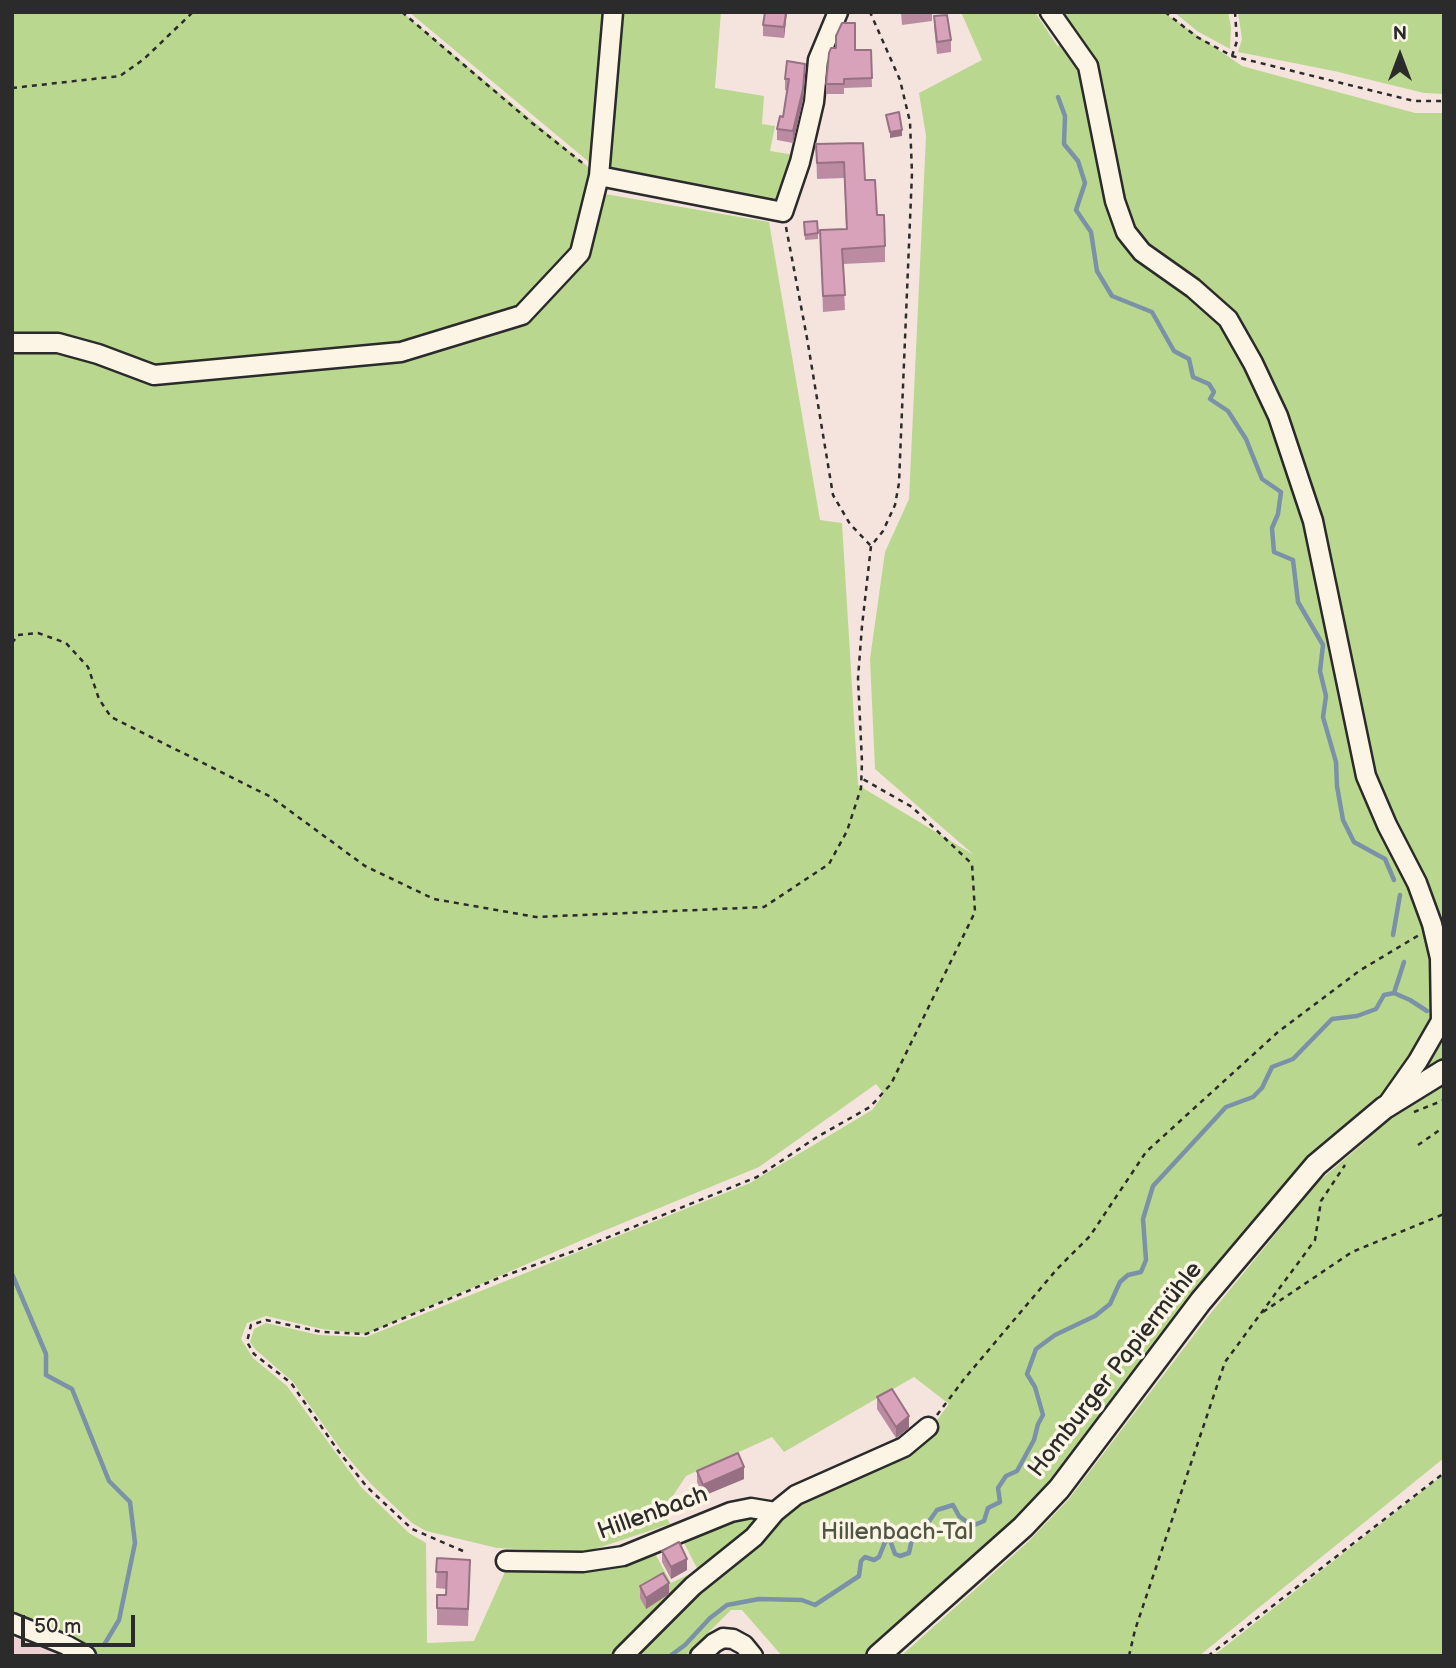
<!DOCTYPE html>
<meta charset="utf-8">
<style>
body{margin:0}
#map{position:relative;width:1456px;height:1668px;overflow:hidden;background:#f5e4dd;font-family:"Balsamiq Sans",sans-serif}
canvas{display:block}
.frame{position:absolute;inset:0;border:14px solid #2b2b2b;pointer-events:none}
.north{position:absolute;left:1365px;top:21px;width:70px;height:70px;-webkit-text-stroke:5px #fcf5e5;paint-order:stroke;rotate:0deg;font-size:19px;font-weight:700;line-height:28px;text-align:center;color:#2b2b2b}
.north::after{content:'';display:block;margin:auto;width:24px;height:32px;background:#2b2b2b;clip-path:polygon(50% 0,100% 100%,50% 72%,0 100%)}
.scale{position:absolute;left:21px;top:1615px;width:114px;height:32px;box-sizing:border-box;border:4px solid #2b2b2b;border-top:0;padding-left:9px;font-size:21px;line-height:24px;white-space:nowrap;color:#2b2b2b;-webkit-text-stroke:5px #fcf5e5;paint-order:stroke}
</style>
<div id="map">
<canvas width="1456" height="1668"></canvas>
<div class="frame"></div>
<div class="north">N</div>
<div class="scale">50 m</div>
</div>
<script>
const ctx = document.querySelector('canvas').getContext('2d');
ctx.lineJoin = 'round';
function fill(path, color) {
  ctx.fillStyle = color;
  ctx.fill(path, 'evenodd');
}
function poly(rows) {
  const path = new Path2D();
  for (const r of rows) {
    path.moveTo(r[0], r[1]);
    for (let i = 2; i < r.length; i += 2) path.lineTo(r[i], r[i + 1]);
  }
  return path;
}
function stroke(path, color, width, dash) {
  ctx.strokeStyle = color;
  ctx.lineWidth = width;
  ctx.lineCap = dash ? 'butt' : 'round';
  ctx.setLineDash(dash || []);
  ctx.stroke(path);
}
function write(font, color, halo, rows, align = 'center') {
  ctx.font = font + ' "Balsamiq Sans",sans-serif';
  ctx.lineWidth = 7;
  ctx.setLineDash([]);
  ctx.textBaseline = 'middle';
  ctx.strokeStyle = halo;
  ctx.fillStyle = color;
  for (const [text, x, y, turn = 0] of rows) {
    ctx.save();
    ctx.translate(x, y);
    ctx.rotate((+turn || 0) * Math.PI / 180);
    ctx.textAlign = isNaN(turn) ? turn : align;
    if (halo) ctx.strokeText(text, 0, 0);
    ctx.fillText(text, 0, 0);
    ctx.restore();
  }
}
fill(poly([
 [12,1637,65,1656,12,1656]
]), '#ecd0d3');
fill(poly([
 [12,12,402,12,599,176,599,193,769,222,820,520,842,523,858,785,974,855,875,769,870,659,885,552,909,499,926,136,919,93,982,60,961,12,1035,12,1058,47,1068,20,1062,12,1163,12,1242,66,1415,113,1444,113,1444,1458,1199,1656,901,1656,1029,1541,1068,1500,1210,1314,1319,1181,1367,1140,1354,1126,1057,1485,867,1656,782,1656,742,1610,731,1610,685,1656,635,1656,774,1513,931,1428,949,1404,914,1377,784,1452,772,1437,686,1476,663,1511,670,1524,586,1552,497,1548,426,1531,412,1523,371,1484,342,1451,293,1382,256,1350,250,1342,254,1329,266,1323,319,1335,366,1337,750,1183,872,1110,884,1094,876,1084,759,1167,596,1234,366,1334,322,1329,266,1316,247,1323,241,1339,253,1358,287,1386,361,1487,409,1533,426,1543,427,1643,474,1641,508,1565,652,1548,671,1583,698,1570,681,1537,751,1512,764,1518,618,1656,86,1656,12,1623],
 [409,12,609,12,595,167],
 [618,12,721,12,715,88,764,96,762,124,775,126,770,151,795,155,779,209,606,171],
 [1174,12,1228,12,1231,27,1230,49,1197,31],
 [1238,12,1444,12,1444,94,1424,93,1334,71,1238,52,1242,39],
 [1444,1474,1444,1656,1213,1656]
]), '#bad78f');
stroke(poly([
 [1058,97,1065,116,1064,144,1078,161,1085,183,1076,210,1091,232,1097,271,1112,296,1152,312,1174,351,1189,359,1193,377,1209,384,1214,392,1210,399,1228,411,1246,439,1262,479,1281,492,1278,514,1272,528,1274,552,1293,560,1298,602,1323,645,1320,671,1326,696,1323,717,1336,762,1337,786,1343,820,1354,842,1385,859,1394,880],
 [1393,935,1400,895],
 [1394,993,1404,962],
 [12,1274,46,1354,46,1375,72,1389,109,1481,130,1502,135,1543,119,1620,104,1645],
 [670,1656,685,1645,710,1618,727,1605,759,1599,802,1600,815,1605,859,1576,861,1561,865,1557,874,1560,879,1557,885,1542,890,1540,895,1554,900,1556,909,1553,914,1529,930,1520,937,1510,953,1505,959,1516,972,1526,984,1521,988,1508,1000,1502,998,1488,1006,1476,1017,1471,1034,1440,1038,1424,1043,1415,1035,1387,1027,1374,1036,1349,1055,1335,1095,1316,1110,1304,1120,1282,1128,1275,1141,1272,1146,1260,1143,1219,1153,1186,1226,1107,1253,1097,1262,1088,1272,1067,1293,1059,1332,1019,1357,1016,1376,1009,1384,995,1394,993,1410,1000,1427,1011]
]), '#7b91a7', 4.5);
const minor = poly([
 [1050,12,1088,66,1115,201,1126,232,1142,252,1193,288,1228,319,1253,363,1278,416,1313,521,1366,776,1387,825,1417,883,1432,924,1440,958,1441,1021,1418,1061,1387,1105],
 [599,176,783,212,800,162,814,102,818,60,838,12],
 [12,343,58,343,98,354,154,375,401,352,522,315,580,253,599,176,613,12],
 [506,1561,583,1562,623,1556,731,1512,751,1508,775,1512],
 [12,1623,66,1645,86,1656],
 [623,1656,693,1586,754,1537,775,1512,796,1495,904,1447,928,1427],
 [700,1656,714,1643,723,1638,733,1639,744,1645,753,1656]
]);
const major = poly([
 [878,1656,1023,1527,1059,1489,1201,1301,1316,1165,1384,1108,1444,1071]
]);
stroke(minor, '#2b2b2b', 23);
stroke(major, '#2b2b2b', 26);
stroke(poly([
 [402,12,532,123,585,165],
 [1165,12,1197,37,1232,56,1414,101,1444,101],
 [1232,56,1237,41,1235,12],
 [12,88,120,76,144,59,193,12],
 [786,227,807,338,833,495,850,524,871,546],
 [12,643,18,635,38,633,66,643,88,667,99,699,111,717,271,797,365,866,434,899,536,917,764,907,829,864,847,831,861,788,862,762,858,678,862,626,871,546,883,531,895,505,899,483,901,434,912,173,910,122,900,80,870,12],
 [1414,1112,1444,1100],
 [1418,1145,1444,1127],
 [1263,1312,1352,1252,1444,1214],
 [937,1415,965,1378,1057,1269,1090,1236,1146,1152,1278,1032,1359,971,1419,935],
 [463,1551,412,1529,367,1487,339,1452,291,1383,254,1354,247,1342,251,1325,266,1320,322,1332,366,1334,501,1277,574,1251,757,1177,817,1137,870,1107,891,1084,975,912,972,864,912,807,861,778],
 [1129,1656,1135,1630,1225,1362,1315,1240,1321,1201,1345,1165],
 [1208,1656,1444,1473]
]), '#2b2b2b', 2.5, [5, 5]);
stroke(minor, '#fcf5e5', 18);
stroke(major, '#fcf5e5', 21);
fill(poly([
 [787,12,784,38,763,36,763,25],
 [901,12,932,12,932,21,902,25],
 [934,16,951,40,951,52,937,54,934,27],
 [855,50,871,50,872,87,844,88,844,94,826,94,826,84],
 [805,75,803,100,793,143,777,140,777,129,783,117,787,91,785,90,785,79],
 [863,143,865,180,877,215,885,246,885,262,843,264,845,310,823,312,820,230,846,229,844,178,817,179,816,144],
 [804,222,818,233,818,239,805,240],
 [877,1397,909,1428,896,1438,877,1409],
 [697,1471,744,1479,703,1496,697,1482],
 [662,1551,687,1570,671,1579,662,1562],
 [437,1558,470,1577,468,1626,437,1625,437,1595,446,1595,446,1589,436,1588],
 [640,1586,669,1594,646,1609,640,1598]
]), '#ba8ba1');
fill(poly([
 [786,12,787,12,784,38,784,27],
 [805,64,803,100,793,143,793,131],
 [902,130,902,136,890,138,890,132],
 [909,1416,909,1428,896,1438,896,1427],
 [744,1467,744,1479,703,1496,703,1485],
 [687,1559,687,1570,671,1579,671,1567],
 [669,1583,669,1594,646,1609,646,1598]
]), '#977183');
const building = poly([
 [765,12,786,12,784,27,763,25,765,12],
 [947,15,951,40,937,42,934,16,947,15],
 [842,23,855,23,855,50,871,50,872,78,844,79,844,84,826,84,829,53,831,48,836,48,836,36,842,23],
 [787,61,805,64,803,89,793,131,777,129,780,116,783,117,789,79,785,79,787,61],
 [899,112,902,130,890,132,886,115,899,112],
 [863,143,865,180,875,180,877,215,884,215,885,246,842,249,845,295,823,296,820,230,847,229,844,162,817,163,816,144,863,143],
 [817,221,818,233,805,235,804,222,817,221],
 [892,1389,909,1416,896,1427,877,1397,892,1389],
 [738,1453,744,1467,703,1485,697,1471,738,1453],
 [679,1542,687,1559,671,1567,662,1551,679,1542],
 [437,1558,470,1560,468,1609,437,1608,437,1595,446,1595,447,1572,436,1572,437,1558],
 [663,1573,669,1583,646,1598,640,1586,663,1573]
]);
fill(building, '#d8a2bb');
stroke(building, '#977183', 2);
write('24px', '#2b2b2b', '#fcf5e5', [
 ["Homburger Papiermühle",1116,1370,-52],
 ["Hillenbach",653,1514,-20]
]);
write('24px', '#4f5644', '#fcf5e5', [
 ["Hillenbach-Tal",897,1533]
]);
</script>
